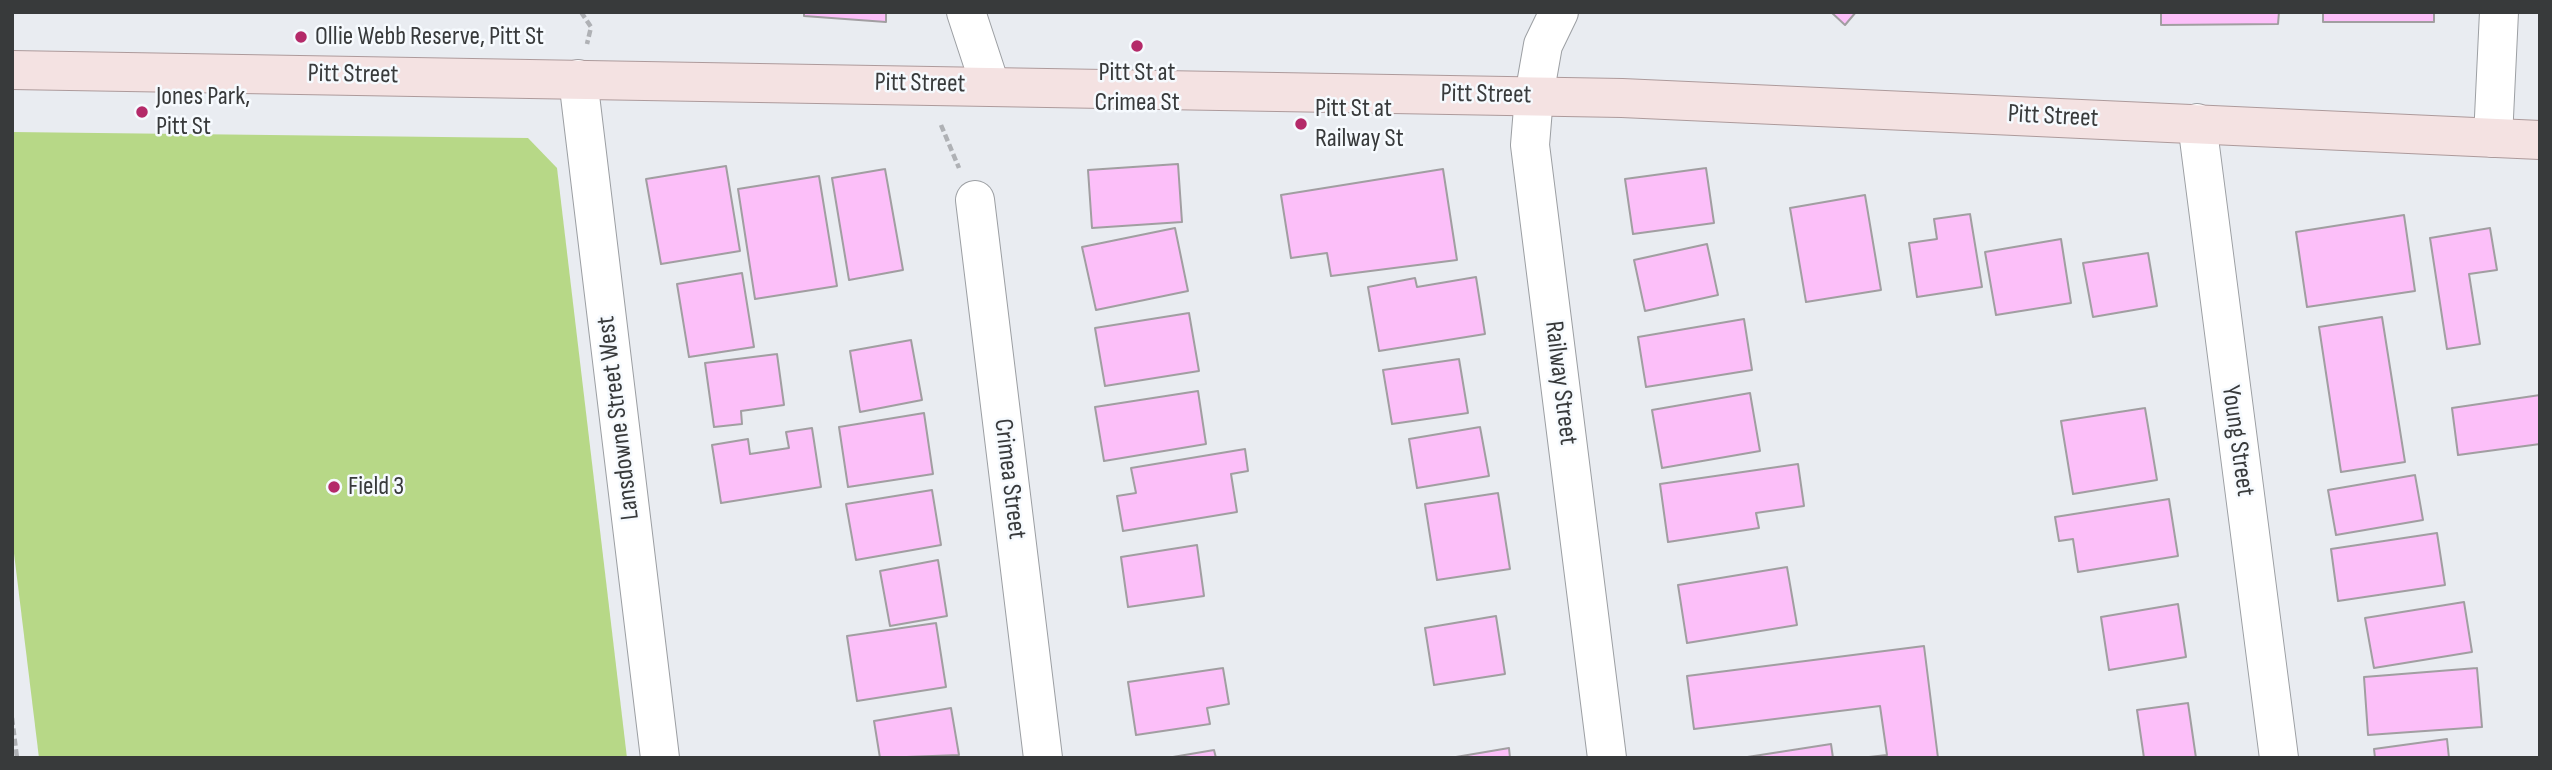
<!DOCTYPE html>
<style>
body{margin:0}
#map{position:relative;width:2552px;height:770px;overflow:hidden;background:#e9ecf1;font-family:"Sofia Sans Condensed",sans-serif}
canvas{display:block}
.frame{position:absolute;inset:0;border:14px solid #383a3b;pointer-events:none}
</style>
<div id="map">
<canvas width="2552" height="770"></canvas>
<div class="frame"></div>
</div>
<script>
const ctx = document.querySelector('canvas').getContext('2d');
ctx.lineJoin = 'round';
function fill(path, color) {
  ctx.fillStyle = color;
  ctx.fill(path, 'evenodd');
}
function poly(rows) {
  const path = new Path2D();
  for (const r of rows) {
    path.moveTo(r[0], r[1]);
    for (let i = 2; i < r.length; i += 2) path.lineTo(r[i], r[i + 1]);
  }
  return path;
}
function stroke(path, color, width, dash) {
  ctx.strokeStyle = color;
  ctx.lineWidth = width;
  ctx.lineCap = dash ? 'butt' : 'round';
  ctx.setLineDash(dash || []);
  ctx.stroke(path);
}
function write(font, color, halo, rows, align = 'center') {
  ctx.font = font + ' "Sofia Sans Condensed",sans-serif';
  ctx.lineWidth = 5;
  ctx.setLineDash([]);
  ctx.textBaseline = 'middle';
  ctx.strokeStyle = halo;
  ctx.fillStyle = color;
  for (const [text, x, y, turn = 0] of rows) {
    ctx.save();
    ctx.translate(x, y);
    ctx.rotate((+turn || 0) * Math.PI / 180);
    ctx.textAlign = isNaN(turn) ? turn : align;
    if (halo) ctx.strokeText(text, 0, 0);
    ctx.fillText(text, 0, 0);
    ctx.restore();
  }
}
fill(poly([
 [12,132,528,138,557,168,627,758,39,758,12,537]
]), '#b7d887');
const building = poly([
 [804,12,886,12,886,22,804,16,804,12],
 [1831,12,1856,12,1845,25,1831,12],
 [2161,12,2279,12,2278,24,2161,25,2161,12],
 [2323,12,2434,12,2434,22,2323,22,2323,12],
 [1178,164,1182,222,1092,228,1088,170,1178,164],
 [726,166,740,251,661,264,646,179,726,166],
 [1706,168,1714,223,1633,234,1625,179,1706,168],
 [885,169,903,270,849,280,832,178,885,169],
 [1443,169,1457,260,1331,276,1327,253,1291,258,1281,195,1443,169],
 [819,176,837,286,755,299,738,189,819,176],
 [1865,195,1881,290,1806,302,1790,208,1865,195],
 [1970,214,1982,287,1917,297,1909,243,1937,239,1934,219,1970,214],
 [2404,215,2415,291,2307,307,2296,232,2404,215],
 [1175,228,1188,291,1096,310,1082,247,1175,228],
 [2490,228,2497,270,2469,274,2480,344,2447,349,2430,238,2490,228],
 [2061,239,2071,303,1996,315,1985,252,2061,239],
 [1707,244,1718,295,1645,311,1634,260,1707,244],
 [2148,253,2157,306,2093,317,2083,263,2148,253],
 [742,273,754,347,689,357,677,284,742,273],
 [1476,277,1485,334,1379,351,1368,287,1415,278,1417,287,1476,277],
 [1189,313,1199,371,1105,386,1095,328,1189,313],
 [2382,317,2405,462,2341,472,2319,327,2382,317],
 [1744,319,1752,370,1646,387,1638,337,1744,319],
 [911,340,922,400,860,412,850,351,911,340],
 [777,354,784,405,741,411,742,424,714,427,705,363,777,354],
 [1459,359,1468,413,1392,424,1383,370,1459,359],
 [1198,391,1206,444,1104,461,1095,407,1198,391],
 [1750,393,1760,451,1662,468,1652,410,1750,393],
 [2540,395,2540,444,2458,455,2452,408,2540,395],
 [2145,408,2157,480,2073,494,2061,421,2145,408],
 [924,413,933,474,848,487,839,427,924,413],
 [1480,427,1489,476,1417,488,1409,439,1480,427],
 [812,428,821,487,721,503,712,445,748,439,750,454,789,448,786,432,812,428],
 [1245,449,1248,471,1231,474,1237,512,1123,531,1117,496,1136,493,1131,468,1245,449],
 [1798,464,1804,506,1756,513,1759,528,1668,542,1660,484,1798,464],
 [2415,475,2423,520,2336,535,2328,490,2415,475],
 [932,490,941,545,856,560,846,504,932,490],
 [1498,493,1510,569,1437,580,1425,504,1498,493],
 [2169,499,2178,556,2078,572,2073,539,2059,541,2055,517,2169,499],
 [2437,533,2445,585,2338,601,2331,549,2437,533],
 [1197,545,1204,596,1128,607,1121,557,1197,545],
 [938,560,947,616,890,626,880,571,938,560],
 [1787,567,1797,625,1687,643,1678,585,1787,567],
 [2464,602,2472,652,2374,668,2365,618,2464,602],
 [2178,604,2186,657,2109,670,2101,617,2178,604],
 [1496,616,1505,674,1434,685,1425,628,1496,616],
 [936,623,946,687,857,701,847,636,936,623],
 [1924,646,1938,758,1860,758,1887,755,1880,706,1694,729,1687,676,1924,646],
 [1223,668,1229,704,1207,708,1210,724,1136,735,1128,682,1223,668],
 [2477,668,2482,727,2368,735,2364,677,2477,668],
 [2188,703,2196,758,2144,758,2137,710,2188,703],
 [951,708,959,755,880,758,874,721,951,708],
 [2447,739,2449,758,2375,758,2374,749,2447,739],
 [1831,744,1833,758,1741,758,1831,744],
 [1509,748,1510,758,1450,758,1509,748],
 [1214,750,1216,758,1167,758,1214,750]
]);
fill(building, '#fcbff9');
stroke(building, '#a19ea1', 2);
const minor = poly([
 [966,12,990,85],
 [1559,12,1543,45,1534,96,1530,145,1607,758],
 [578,79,660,758],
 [2197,123,2279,758],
 [2493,138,2499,12],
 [975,200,1043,758]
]);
const major = poly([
 [12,70,1622,98,2540,140]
]);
stroke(minor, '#9c9fa3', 40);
stroke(major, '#ad9a9b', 40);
stroke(poly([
 [581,12,591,27,587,44],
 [941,125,959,168],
 [12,718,17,758]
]), '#afb1b5', 4.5, [7, 3.5]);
stroke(minor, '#fff', 38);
stroke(major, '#f4e2e2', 38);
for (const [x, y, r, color] of [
 [301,37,7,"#b42a69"],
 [1137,46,7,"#b42a69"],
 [142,112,7,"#b42a69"],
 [1301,124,7,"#b42a69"],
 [334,487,7,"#b42a69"]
]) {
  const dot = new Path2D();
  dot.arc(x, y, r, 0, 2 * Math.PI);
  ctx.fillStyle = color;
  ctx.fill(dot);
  stroke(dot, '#f6fafe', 2.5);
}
write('26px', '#383a3b', '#f6fafe', [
 ["Ollie Webb Reserve, Pitt St",315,37],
 ["Pitt St at",1137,73,"center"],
 ["Crimea St",1137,103,"center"],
 ["Jones Park,",156,97],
 ["Pitt St",156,127],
 ["Pitt St at",1315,109],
 ["Railway St",1315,139],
 ["Field 3",348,487]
], 'left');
write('26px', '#383a3b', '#f6fafe', [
 ["Pitt Street",353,75,1],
 ["Pitt Street",920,84,1],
 ["Pitt Street",1486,95,1],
 ["Pitt Street",2053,117,3],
 ["Railway Street",1560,383,83],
 ["Lansdowne Street West",619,418,-97],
 ["Young Street",2237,441,82],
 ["Crimea Street",1009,479,83]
]);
</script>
